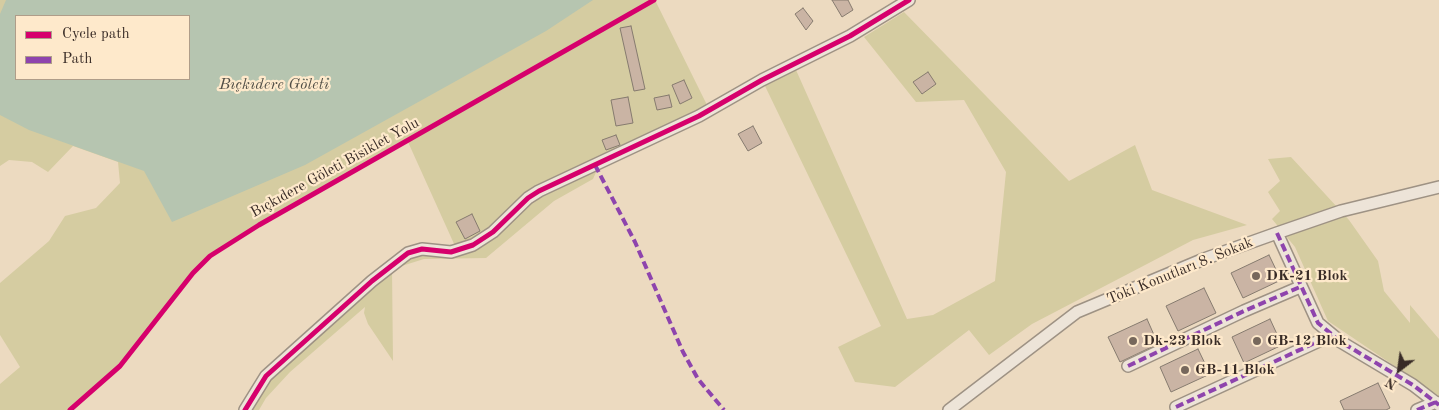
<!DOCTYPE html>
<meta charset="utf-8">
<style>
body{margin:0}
#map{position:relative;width:1439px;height:410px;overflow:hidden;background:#ecdac0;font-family:"Old Standard TT",serif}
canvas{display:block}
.legend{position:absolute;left:15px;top:15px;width:175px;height:65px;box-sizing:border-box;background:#fee9cb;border:1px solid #af9d89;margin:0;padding:6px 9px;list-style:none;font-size:15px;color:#382b26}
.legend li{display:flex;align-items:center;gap:10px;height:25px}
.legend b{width:25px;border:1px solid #af9d89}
.north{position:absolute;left:1374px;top:345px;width:50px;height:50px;-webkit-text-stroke:4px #fee9cb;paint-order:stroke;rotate:210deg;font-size:14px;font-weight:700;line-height:20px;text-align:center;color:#382b26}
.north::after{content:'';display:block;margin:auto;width:18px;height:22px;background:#382b26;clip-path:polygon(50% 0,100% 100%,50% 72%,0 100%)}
</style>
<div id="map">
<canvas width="1439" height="410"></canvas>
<ul class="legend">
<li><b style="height:6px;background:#d6006c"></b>Cycle path</li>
<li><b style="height:6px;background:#8e44ad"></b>Path</li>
</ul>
<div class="north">N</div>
</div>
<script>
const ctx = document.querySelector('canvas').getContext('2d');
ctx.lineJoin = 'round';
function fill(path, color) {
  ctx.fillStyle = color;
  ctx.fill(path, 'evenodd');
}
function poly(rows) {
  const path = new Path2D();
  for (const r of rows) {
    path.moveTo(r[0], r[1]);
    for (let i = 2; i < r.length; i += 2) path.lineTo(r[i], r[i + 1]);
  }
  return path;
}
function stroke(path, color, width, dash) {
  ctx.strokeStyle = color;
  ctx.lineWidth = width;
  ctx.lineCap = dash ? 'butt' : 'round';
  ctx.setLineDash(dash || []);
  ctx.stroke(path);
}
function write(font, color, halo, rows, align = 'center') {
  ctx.font = font + ' "Old Standard TT",serif';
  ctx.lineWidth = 4.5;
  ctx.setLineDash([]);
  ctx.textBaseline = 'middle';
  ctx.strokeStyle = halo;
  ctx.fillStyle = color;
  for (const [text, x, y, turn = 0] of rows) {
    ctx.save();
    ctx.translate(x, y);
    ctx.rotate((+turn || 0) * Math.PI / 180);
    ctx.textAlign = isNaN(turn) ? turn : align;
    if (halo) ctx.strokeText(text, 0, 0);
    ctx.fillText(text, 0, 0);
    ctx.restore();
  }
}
fill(poly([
 [0,0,655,0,707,105,607,156,499,220,475,238,455,246,408,142,259,225,210,256,193,273,120,366,70,410,0,410,0,384,20,367,0,335,0,283,49,241,65,216,96,208,120,183,118,162,73,146,48,172,32,162,9,160,0,166],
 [16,16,189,16,189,79,16,79],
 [904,12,1069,181,1135,145,1152,190,1247,225,1193,240,1032,324,989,355,969,330,895,387,855,382,838,347,881,326,765,86,796,70,907,319,933,315,995,281,1006,172,964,100,916,102,864,37],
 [1291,157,1349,220,1378,261,1384,291,1410,323,1410,305,1439,339,1439,396,1328,321,1295,247,1272,219,1280,211,1268,192,1280,181,1268,159],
 [597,170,593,179,554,201,486,258,424,259,392,269,393,361,368,324,364,313,365,307,290,372,266,398,259,410,249,410,260,392,292,357,395,266,407,258,420,255,456,254,473,251,483,246,541,195]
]), '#d5cca1');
fill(poly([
 [6,0,593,0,546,31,305,165,172,222,144,171,29,130,0,115,0,14],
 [16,16,189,16,189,79,16,79]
]), '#b6c5b0');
const building = poly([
 [832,0,848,0,853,10,842,17,832,0],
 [803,8,813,21,806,30,795,14,803,8],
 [631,26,645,89,634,91,620,28,631,26],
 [928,72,936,84,922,94,913,82,928,72],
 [684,80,692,98,680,104,672,85,684,80],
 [669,95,672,107,657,110,654,98,669,95],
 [628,97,633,123,616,126,611,100,628,97],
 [753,126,762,143,748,151,738,134,753,126],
 [616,135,620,145,606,150,602,140,616,135],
 [472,214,480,231,465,239,456,222,472,214],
 [1269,255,1281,280,1243,298,1231,273,1269,255],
 [1204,288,1216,313,1178,331,1166,306,1204,288],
 [1147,319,1158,344,1120,362,1108,337,1147,319],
 [1270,319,1282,345,1244,363,1232,337,1270,319],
 [1198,349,1210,374,1171,392,1160,367,1198,349],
 [1378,383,1390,408,1386,410,1344,410,1340,401,1378,383]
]);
fill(building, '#cab4a4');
stroke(building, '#867b6f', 1);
const street = poly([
 [1277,233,1318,323,1341,342,1413,385,1439,405],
 [1128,366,1244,311,1300,287],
 [1176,407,1332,335],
 [245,410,266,376,372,281,408,253,422,249,451,252,473,245,493,232,528,198,539,191,699,116,762,80,850,36,909,0],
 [949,410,1077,312,1204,259,1277,233,1341,211,1439,187],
 [1417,410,1436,402]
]);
stroke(street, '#9e9284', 14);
stroke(street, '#ede4d8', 11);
stroke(poly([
 [595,165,635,242,683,352,698,379,724,410],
 [1277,233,1318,323,1341,342,1413,385,1439,405],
 [1128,366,1244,311,1300,287],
 [1176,407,1332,335],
 [1417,410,1436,402]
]), '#8e44ad', 4, [8, 4]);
stroke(poly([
 [70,410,120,366,193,273,210,256,259,225,654,0],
 [245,410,266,376,372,281,408,253,422,249,451,252,473,245,493,232,528,198,539,191,699,116,762,80,850,36,909,0]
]), '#d6006c', 5);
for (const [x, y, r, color] of [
 [1256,276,5,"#77685c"],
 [1133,341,5,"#77685c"],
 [1257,341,5,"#77685c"],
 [1185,370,5,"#77685c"]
]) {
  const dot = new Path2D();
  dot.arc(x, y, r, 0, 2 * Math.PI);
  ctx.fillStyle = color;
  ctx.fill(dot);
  stroke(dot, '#fee9cb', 2);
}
write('15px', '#382b26', '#fee9cb', [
 ["Bıçkıdere Göleti Bisiklet Yolu",335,168,-29],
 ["Toki Konutları 8. Sokak",1180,271,-22]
]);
write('bold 15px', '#382b26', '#fee9cb', [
 ["DK-21 Blok",1266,276],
 ["Dk-23 Blok",1143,341],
 ["GB-12 Blok",1267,341],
 ["GB-11 Blok",1195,370]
], 'left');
write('italic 16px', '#524f47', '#fee9cb', [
 ["Bıçkıdere Göleti",274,85]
]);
</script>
